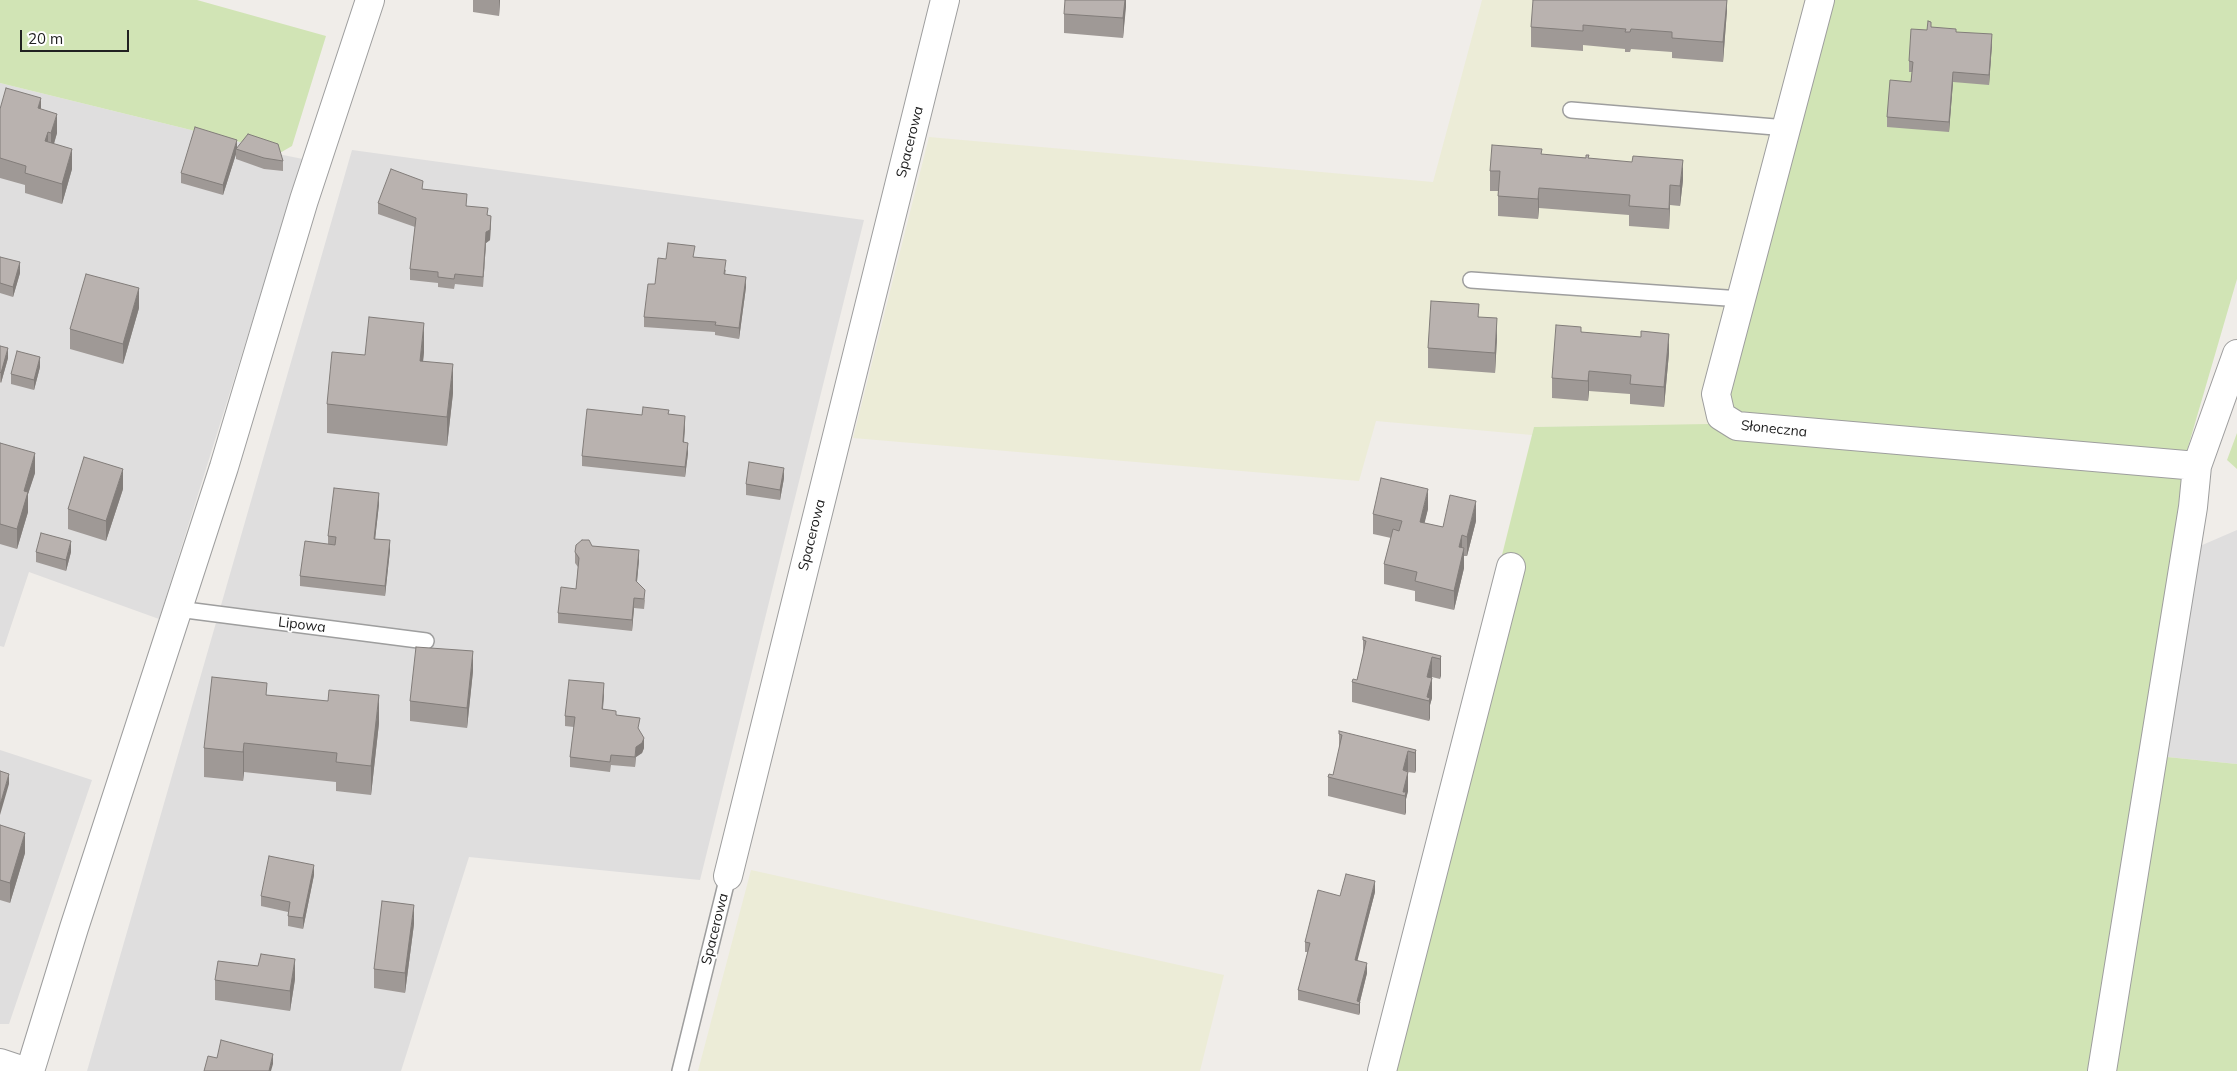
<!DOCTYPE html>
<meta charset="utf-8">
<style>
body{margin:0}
#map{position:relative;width:2237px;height:1071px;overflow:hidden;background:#f0ede9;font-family:Mulish,sans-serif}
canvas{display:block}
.scale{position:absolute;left:20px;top:30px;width:109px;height:22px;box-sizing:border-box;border:2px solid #212121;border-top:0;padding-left:6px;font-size:15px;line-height:18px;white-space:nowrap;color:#212121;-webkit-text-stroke:4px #fff;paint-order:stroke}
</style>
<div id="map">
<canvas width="2237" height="1071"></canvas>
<div class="scale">20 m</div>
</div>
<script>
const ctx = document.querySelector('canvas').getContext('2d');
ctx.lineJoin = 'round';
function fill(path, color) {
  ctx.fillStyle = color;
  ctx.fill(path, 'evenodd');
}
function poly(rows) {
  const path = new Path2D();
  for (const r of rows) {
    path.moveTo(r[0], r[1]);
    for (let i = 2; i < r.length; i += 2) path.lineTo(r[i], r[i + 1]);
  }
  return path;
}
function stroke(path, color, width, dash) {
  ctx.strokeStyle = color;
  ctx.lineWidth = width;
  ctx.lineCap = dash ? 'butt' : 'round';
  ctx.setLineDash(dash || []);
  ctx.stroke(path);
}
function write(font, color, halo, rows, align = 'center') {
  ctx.font = font + ' Mulish,sans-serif';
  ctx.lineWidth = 4;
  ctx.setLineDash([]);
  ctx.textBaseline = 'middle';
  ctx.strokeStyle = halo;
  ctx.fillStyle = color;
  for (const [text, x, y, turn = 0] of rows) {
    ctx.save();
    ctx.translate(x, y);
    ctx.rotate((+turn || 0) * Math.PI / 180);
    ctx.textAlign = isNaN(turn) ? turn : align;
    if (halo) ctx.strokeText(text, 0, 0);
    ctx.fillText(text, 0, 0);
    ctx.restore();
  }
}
fill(poly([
 [0,83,248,144,278,154,303,159,159,619,29,572,4,647,0,646],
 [352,150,864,220,700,880,469,857,401,1071,87,1071],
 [2237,530,2237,764,2147,755,2200,546],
 [0,750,92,780,9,1024,0,1024]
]), '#dfdede');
fill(poly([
 [1482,0,1820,0,1708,425,1534,427,1532,435,1376,421,1359,481,853,438,929,137,1433,182],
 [751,870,1224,975,1200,1071,698,1071]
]), '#ececd7');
fill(poly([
 [0,0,197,0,326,36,292,146,278,154,248,144,0,83],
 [1820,0,2237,0,2237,279,2184,461,2147,755,2237,764,2237,1071,1373,1071,1534,427,1708,424],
 [2237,433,2237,469,2227,460]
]), '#d1e4b5');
const service = poly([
 [1571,110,1787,128],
 [1471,280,1741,299],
 [178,609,426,641],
 [680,1071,728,876]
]);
const minor = poly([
 [1820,0,1716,394,1721,416,1737,426,2197,466],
 [728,876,945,0],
 [0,1063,24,1071],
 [30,1071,74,928,224,467,304,200,370,0],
 [1382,1071,1511,567],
 [2102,1071,2193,507,2197,466,2237,354]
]);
stroke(service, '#9e9e9e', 18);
stroke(minor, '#9e9e9e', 30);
stroke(service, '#fff', 15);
stroke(minor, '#fff', 28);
fill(poly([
 [473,0,500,0,499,16,473,12],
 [1126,0,1123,38,1064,33,1064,14],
 [1727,0,1727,10,1723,62,1672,58,1672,52,1631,49,1630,52,1625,52,1625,49,1583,45,1583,51,1531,47,1531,27],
 [1931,27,1956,32,1992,44,1989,85,1953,82,1949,132,1887,127,1887,117,1911,82,1912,72,1909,72,1909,61,1927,30],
 [0,109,41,109,57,133,54,144,72,169,62,204,25,193,25,185,0,178],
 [237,147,283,161,283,171,264,169,236,159,236,154,223,195,181,183,181,173],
 [1542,155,1589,158,1683,180,1680,206,1670,205,1669,229,1629,226,1629,215,1539,208,1538,219,1498,216,1498,191,1490,191,1490,171],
 [423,189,467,206,488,215,491,226,490,240,486,243,483,287,455,284,454,289,438,287,438,283,410,280,410,269,415,227,378,214,378,203],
 [0,257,20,273,13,297,0,293],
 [695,257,726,270,725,275,746,287,739,339,715,335,715,332,644,327,644,317,666,259],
 [139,308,123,364,70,349,70,329],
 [1581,332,1669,353,1664,407,1630,404,1630,394,1589,391,1588,401,1552,398,1552,378],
 [1497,338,1495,373,1428,368,1428,348],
 [0,346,8,358,1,383,0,382],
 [424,352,423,361,453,393,447,446,327,433,327,404,365,355],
 [40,367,34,390,11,384,11,374],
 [669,414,685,426,684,443,688,453,685,477,582,466,582,456,642,415],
 [0,443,35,473,28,494,28,512,17,549,0,544],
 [784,478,780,500,746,495,746,484],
 [123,489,106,541,68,529,68,509],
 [379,504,375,539,390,550,385,596,300,586,300,576,328,544,328,536],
 [1428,509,1424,523,1443,527,1476,521,1467,556,1464,556,1464,568,1454,610,1415,601,1415,591,1384,584,1384,564,1391,538,1373,534,1373,514],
 [592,546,639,560,637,582,645,600,644,609,634,608,632,631,558,623,558,613,576,589,578,567,575,563,575,552],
 [36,552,71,552,66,571,36,562],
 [1363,640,1441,656,1440,679,1432,677,1431,678,1432,698,1430,705,1430,718,1429,721,1352,702,1352,682,1357,680,1363,656],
 [473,671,467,728,410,721,410,701],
 [604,694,603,709,616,715,639,730,644,748,642,753,636,757,635,767,611,765,610,772,570,767,570,757,574,727,565,726,565,716],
 [267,695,379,723,371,795,336,791,336,782,244,772,243,781,204,777,204,748],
 [1339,734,1416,750,1416,770,1415,773,1408,772,1408,791,1406,799,1406,812,1405,815,1328,796,1328,777,1333,775,1339,751],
 [0,825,25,853,10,903,0,900],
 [314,875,303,929,288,926,288,912,261,906,261,896],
 [1375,892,1357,960,1367,973,1360,1002,1360,1012,1359,1015,1298,1000,1298,990,1308,952,1305,952,1305,942,1340,896],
 [414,924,405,993,374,988,374,969],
 [258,966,295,979,290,1011,215,1000,215,980]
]), '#9f9996');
fill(poly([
 [499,0,500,0,499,16],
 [1125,0,1126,0,1126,7,1123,38,1123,18],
 [1727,0,1727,10,1723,62,1723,42],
 [1992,34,1992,44,1989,85,1989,75],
 [1953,72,1953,82,1949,132,1949,122],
 [41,98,41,118,38,108],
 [57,114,57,133,51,153,51,133],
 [48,132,48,152,45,141],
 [237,140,237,149,236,149,236,154,223,195,223,185],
 [72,149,72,169,62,204,62,184],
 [1683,160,1683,180,1680,206,1680,186],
 [1670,185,1670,205,1669,229,1669,209],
 [1539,188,1539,208,1538,219,1538,199],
 [491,216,490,240,486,243,483,287,486,232],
 [20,262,20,273,13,297,13,287],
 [746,277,746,287,739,339,739,328],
 [139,288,139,308,123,364,123,344],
 [1497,318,1497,338,1495,373,1495,353],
 [424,323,424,352,420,389,420,361],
 [1669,334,1669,353,1664,407,1664,387],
 [8,348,8,358,1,383,1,373],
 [40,357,40,367,34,390,34,380],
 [453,364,453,393,447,446,447,417],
 [1589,371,1589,391,1588,401,1588,381],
 [685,416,685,426,683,453,683,442],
 [688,443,688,453,685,477,685,467],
 [35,453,35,473,28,494,28,512,17,549,17,529,24,491],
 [784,468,784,478,780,500,780,490],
 [123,469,123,489,106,541,106,521],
 [1428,489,1428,509,1420,542,1420,522],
 [379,493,379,504,374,549,374,539],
 [1476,501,1476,521,1467,556,1467,537],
 [1462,535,1462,555,1459,547],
 [390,540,390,550,385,596,385,586],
 [71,541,71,552,66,571,66,560],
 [1464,548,1464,568,1454,610,1454,591],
 [639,550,639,560,636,591,636,581],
 [634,598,634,608,632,631,632,620],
 [473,651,473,671,467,728,467,708],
 [1441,656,1441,676,1440,679,1440,659],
 [1432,657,1432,677,1427,697,1427,677],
 [1432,678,1432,698,1430,705,1430,718,1429,721,1429,701,1427,697],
 [604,683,604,694,602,719,602,709],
 [379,695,379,723,371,795,371,766],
 [644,738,644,748,642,753,636,757,635,767,636,747],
 [244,743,244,772,243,781,243,752],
 [1416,750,1416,770,1415,773,1415,753],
 [1408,751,1408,771,1403,770],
 [1408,772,1408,791,1406,799,1406,812,1405,815,1405,796,1403,792],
 [9,774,9,784,0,815,0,805],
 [25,833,25,853,10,903,10,883],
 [314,865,314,875,303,929,303,918],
 [1375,881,1375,892,1355,970,1355,960],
 [414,905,414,924,405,993,405,973],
 [295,959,295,979,290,1011,290,991],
 [1367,963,1367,973,1359,1005,1357,1001],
 [1360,1002,1360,1012,1359,1015,1359,1005],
 [273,1054,273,1064,271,1071,269,1071]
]), '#827d7a');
const building = poly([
 [1065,0,1125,0,1123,18,1064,14,1065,0],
 [1533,0,1727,0,1723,42,1672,38,1672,32,1631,29,1630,32,1625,32,1626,29,1583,25,1583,31,1531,27,1533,0],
 [1928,21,1931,22,1931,27,1956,29,1956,32,1992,34,1989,75,1953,72,1949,122,1887,117,1890,80,1911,82,1913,62,1909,61,1911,29,1927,30,1928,21],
 [6,88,41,98,38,108,57,114,51,133,48,132,45,141,72,149,62,184,25,173,26,166,0,158,0,109,6,88],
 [195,127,237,140,223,185,181,173,195,127],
 [248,134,278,144,283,161,264,158,236,149,248,134],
 [1492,145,1542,149,1541,154,1586,158,1586,155,1589,155,1588,158,1632,162,1633,156,1683,160,1680,186,1670,185,1669,209,1629,206,1630,195,1539,188,1538,199,1498,196,1500,171,1490,171,1492,145],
 [391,169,423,181,422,189,467,194,466,206,488,208,487,215,491,216,490,230,486,232,483,277,455,274,454,279,438,277,438,272,410,269,416,218,378,203,391,169],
 [668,243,695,246,693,257,726,260,724,274,746,277,739,328,715,325,716,322,644,317,648,284,655,284,658,258,666,259,668,243],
 [0,257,20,262,13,287,0,283,0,257],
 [86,274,139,288,123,344,70,329,86,274],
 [1431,301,1479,304,1478,317,1497,318,1495,353,1428,348,1431,301],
 [369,317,424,323,420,361,453,364,447,417,327,404,332,352,365,355,369,317],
 [1556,325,1581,327,1581,332,1641,337,1641,331,1669,334,1664,387,1630,384,1631,375,1589,371,1588,381,1552,378,1556,325],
 [0,346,8,348,1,373,0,372,0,346],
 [17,351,40,357,34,380,11,374,17,351],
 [643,407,669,410,668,414,685,416,683,442,688,443,685,467,582,456,587,409,642,415,643,407],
 [0,443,35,453,24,491,28,492,17,529,0,524,0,443],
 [84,457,123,469,106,521,68,509,84,457],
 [749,462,784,468,780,490,746,484,749,462],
 [1381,478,1428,489,1420,522,1443,527,1450,495,1476,501,1467,537,1462,535,1459,547,1464,548,1454,591,1415,581,1417,572,1384,564,1393,529,1399,531,1402,521,1373,514,1381,478],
 [334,488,379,493,374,539,390,540,385,586,300,576,305,541,335,545,336,537,328,536,334,488],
 [41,533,71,541,66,560,36,552,41,533],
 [582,540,589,540,592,546,639,550,636,581,645,590,644,599,634,598,632,620,558,613,561,587,576,589,579,558,575,552,576,545,582,540],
 [1363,637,1441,656,1440,659,1432,657,1427,677,1432,678,1427,697,1430,698,1429,701,1352,682,1353,679,1357,680,1366,641,1363,640,1363,637],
 [416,647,473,651,467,708,410,701,416,647],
 [212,677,267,683,266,695,328,701,329,690,379,695,371,766,336,762,337,753,244,743,243,752,204,748,212,677],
 [569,680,604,683,602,709,616,711,616,715,640,718,638,728,644,738,642,743,636,747,635,757,611,755,610,762,570,757,575,717,565,716,569,680],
 [1339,731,1416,750,1415,753,1408,751,1403,770,1408,772,1403,792,1406,792,1405,796,1328,777,1329,774,1333,775,1342,735,1339,734,1339,731],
 [0,771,9,774,0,805,0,771],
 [0,825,25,833,10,883,0,880,0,825],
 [269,856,314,865,303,918,288,916,290,902,261,896,269,856],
 [1346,874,1375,881,1355,960,1367,963,1357,1001,1360,1002,1359,1005,1298,990,1310,943,1305,942,1318,890,1340,896,1346,874],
 [382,901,414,905,405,973,374,969,382,901],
 [261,954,295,959,290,991,215,980,218,961,258,966,261,954],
 [221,1040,273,1054,269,1071,204,1071,208,1056,217,1058,221,1040]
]);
fill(building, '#b9b2af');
stroke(building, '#827d7a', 1);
write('14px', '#212121', '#fff', [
 ["Spacerowa",910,142,-76],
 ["Słoneczna",1774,429,6],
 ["Spacerowa",812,535,-76],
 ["Lipowa",302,625,7],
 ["Spacerowa",715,929,-76]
]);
</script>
